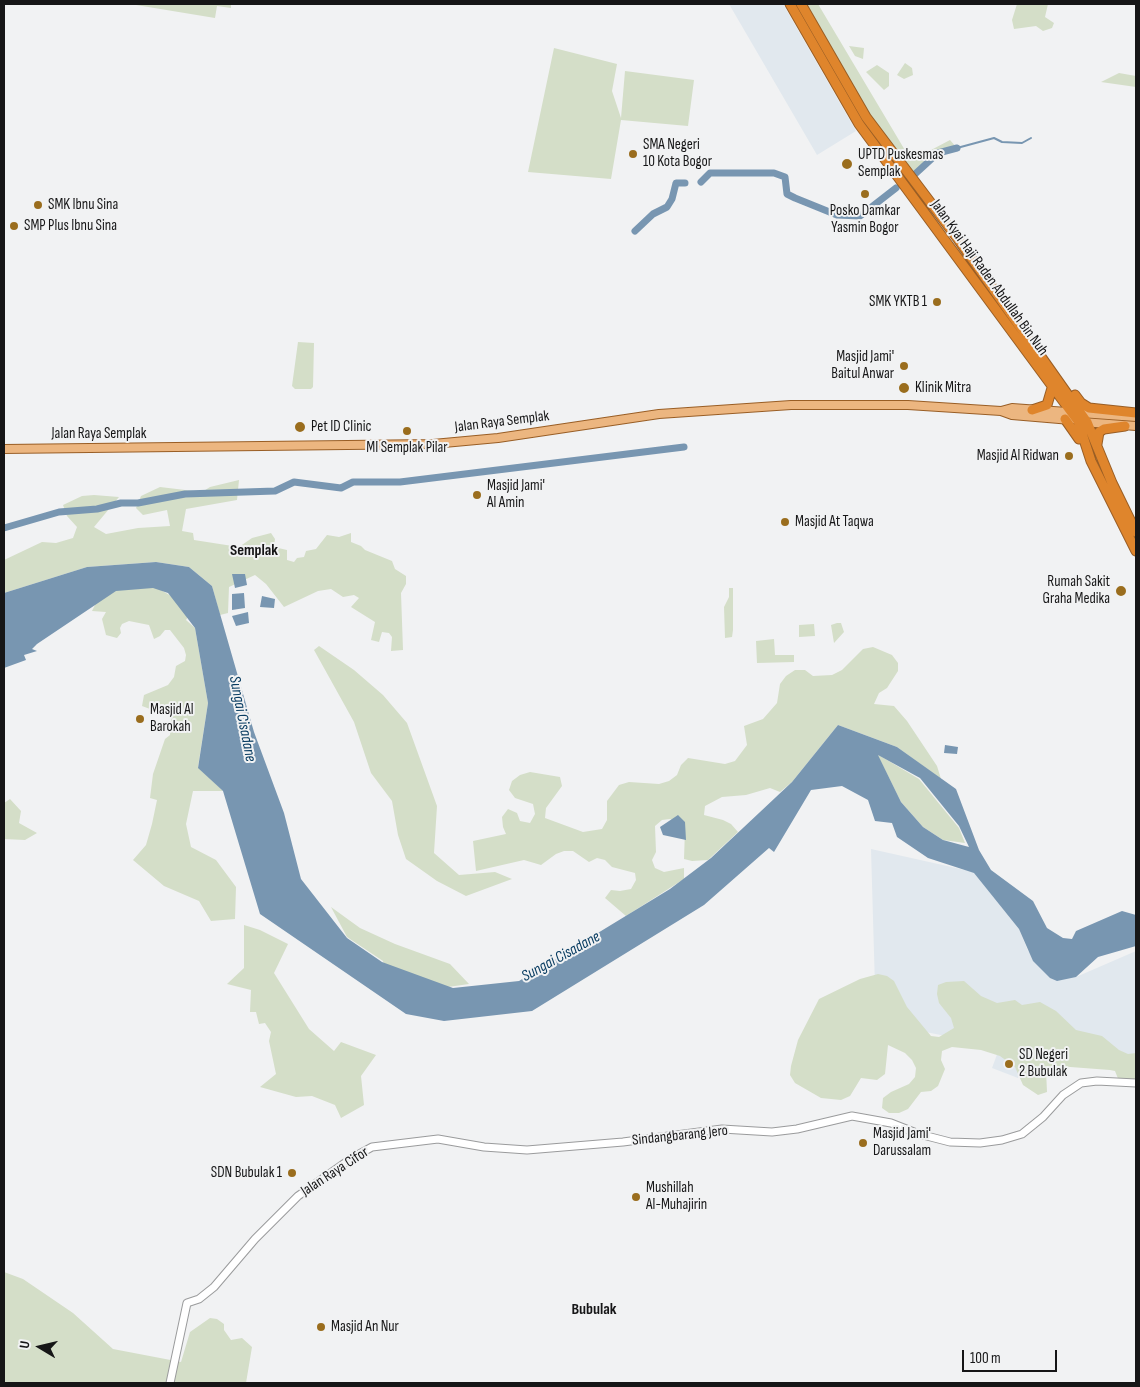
<!DOCTYPE html>
<style>
body{margin:0}
#map{position:relative;width:1140px;height:1387px;overflow:hidden;background:#f1f2f3;font-family:"Sofia Sans Condensed",sans-serif}
canvas{display:block}
.frame{position:absolute;inset:0;border:5px solid #161617;pointer-events:none}
.north{position:absolute;left:15px;top:1322px;width:50px;height:50px;-webkit-text-stroke:4px #f1f2f3;paint-order:stroke;rotate:279deg;font-size:14px;font-weight:700;line-height:20px;text-align:center;color:#161617}
.north::after{content:'';display:block;margin:auto;width:18px;height:22px;background:#161617;clip-path:polygon(50% 0,100% 100%,50% 72%,0 100%)}
.scale{position:absolute;left:962px;top:1350px;width:95px;height:22px;box-sizing:border-box;border:2px solid #161617;border-top:0;padding-left:6px;font-size:15px;line-height:18px;white-space:nowrap;color:#161617;-webkit-text-stroke:4px #f1f2f3;paint-order:stroke}
</style>
<div id="map">
<canvas width="1140" height="1387"></canvas>
<div class="frame"></div>
<div class="north">U</div>
<div class="scale">100 m</div>
</div>
<script>
const ctx = document.querySelector('canvas').getContext('2d');
ctx.lineJoin = 'round';
function fill(path, color) {
  ctx.fillStyle = color;
  ctx.fill(path, 'evenodd');
}
function poly(rows) {
  const path = new Path2D();
  for (const r of rows) {
    path.moveTo(r[0], r[1]);
    for (let i = 2; i < r.length; i += 2) path.lineTo(r[i], r[i + 1]);
  }
  return path;
}
function stroke(path, color, width, dash) {
  ctx.strokeStyle = color;
  ctx.lineWidth = width;
  ctx.lineCap = dash ? 'butt' : 'round';
  ctx.setLineDash(dash || []);
  ctx.stroke(path);
}
function write(font, color, halo, rows, align = 'center') {
  ctx.font = font + ' "Sofia Sans Condensed",sans-serif';
  ctx.lineWidth = 4;
  ctx.setLineDash([]);
  ctx.textBaseline = 'middle';
  ctx.strokeStyle = halo;
  ctx.fillStyle = color;
  for (const [text, x, y, turn = 0] of rows) {
    ctx.save();
    ctx.translate(x, y);
    ctx.rotate((+turn || 0) * Math.PI / 180);
    ctx.textAlign = isNaN(turn) ? turn : align;
    if (halo) ctx.strokeText(text, 0, 0);
    ctx.fillText(text, 0, 0);
    ctx.restore();
  }
}
fill(poly([
 [729,4,783,4,856,131,817,155],
 [871,849,974,872,1019,929,1028,951,1076,977,1136,951,1136,1059,1040,1055,876,1022],
 [999,1049,1027,1061,1018,1078,992,1068]
]), '#e1e8ee');
fill(poly([
 [130,4,231,4,231,8,217,6,215,18],
 [790,4,818,4,909,157,914,159,950,140,957,148,938,153,914,175,900,163,891,169],
 [1017,4,1048,4,1045,17,1054,23,1052,28,1043,31,1036,26,1014,29,1012,20],
 [849,46,864,48,863,59,855,56],
 [554,48,617,64,612,91,621,118,625,71,694,80,688,126,621,120,611,179,528,172],
 [905,63,912,68,913,75,904,79,897,75],
 [877,65,889,73,889,86,884,90,866,72],
 [1119,73,1136,76,1136,87,1101,82],
 [298,342,314,343,313,387,311,389,295,389,292,386],
 [239,480,237,500,186,509,182,531,193,533,194,540,239,547,252,538,271,533,275,539,274,547,287,550,287,560,294,562,297,558,304,557,306,551,316,549,327,535,339,537,351,533,351,542,361,546,365,550,392,561,395,569,406,576,406,584,401,593,403,650,391,651,392,637,389,633,382,632,379,642,371,640,375,622,351,607,359,598,354,595,343,597,331,589,318,591,284,607,266,584,255,575,229,587,228,613,220,615,212,586,189,567,156,562,87,567,4,593,4,560,42,542,56,543,73,538,77,527,67,516,63,505,82,496,94,495,119,497,94,527,106,534,138,528,170,526,167,510,143,515,136,508,141,496,160,487,202,492,210,487],
 [152,585,180,601,189,615,186,620,195,628,208,703,198,767,223,791,193,791,186,824,191,847,216,860,236,887,235,919,211,921,199,901,164,886,133,860,146,845,152,824,157,800,150,798,153,774,165,739,170,735,171,723,171,712,159,710,159,705,153,706,150,709,142,706,144,695,168,685,174,677,176,666,185,661,186,655,184,648,170,630,165,630,160,636,154,639,149,625,129,621,122,624,120,628,121,633,117,638,106,635,102,619,106,612,92,611,103,589],
 [729,588,733,588,733,630,732,637,725,638,724,607,729,597],
 [837,623,841,623,844,632,834,643,831,625],
 [814,624,815,636,799,637,799,625],
 [774,639,775,655,794,655,794,662,757,663,756,641],
 [319,646,354,670,383,695,407,723,437,806,434,853,459,875,495,872,512,879,466,896,437,881,406,859,398,835,392,801,371,773,354,722,314,650],
 [873,647,892,655,898,663,898,671,887,688,879,693,874,704,894,706,907,721,937,766,941,779,897,747,838,725,792,782,780,792,770,788,746,795,722,797,705,806,704,815,723,820,731,824,738,832,708,860,692,861,684,859,685,829,678,822,670,819,662,820,655,826,656,852,652,860,655,868,664,872,684,868,684,879,626,916,605,898,611,890,620,891,631,889,636,880,635,873,612,867,605,860,597,858,589,862,573,851,564,851,556,854,541,865,524,860,476,871,473,841,506,834,503,827,502,817,508,809,517,813,520,821,530,823,535,814,533,804,515,798,509,790,512,781,520,775,530,772,560,777,562,786,546,808,545,818,583,832,602,829,607,820,607,801,619,785,629,782,659,784,669,781,677,775,681,765,688,758,725,764,735,761,747,745,744,726,763,719,777,703,780,684,786,676,795,670,805,670,813,676,832,675,842,670,863,649],
 [877,754,919,779,959,828,965,843,943,840,923,827,901,802],
 [10,799,21,811,19,823,37,833,25,840,4,839,4,803],
 [331,907,360,928,395,944,450,964,469,984,448,987,387,975,383,961,347,937],
 [244,925,260,930,288,944,274,973,309,1029,334,1051,341,1042,376,1055,361,1076,364,1105,341,1118,335,1105,312,1096,296,1097,260,1087,276,1074,269,1041,271,1032,265,1023,259,1024,256,1012,250,1012,251,990,227,984,244,968],
 [878,974,887,976,894,981,907,1007,931,1036,939,1037,954,1028,951,1018,939,1003,937,994,938,985,946,982,964,981,981,996,997,1003,1015,1000,1022,1005,1040,1002,1056,1011,1076,1030,1102,1036,1119,1050,1128,1054,1136,1053,1136,1085,1119,1081,1115,1071,1110,1070,1057,1066,1046,1070,1047,1092,1038,1095,1023,1085,1015,1067,1000,1056,981,1050,952,1047,942,1051,941,1060,945,1069,938,1086,931,1091,921,1092,908,1109,899,1113,889,1113,882,1108,883,1098,891,1092,909,1084,915,1077,916,1068,912,1060,905,1053,888,1045,885,1074,877,1080,861,1078,850,1096,841,1100,821,1098,795,1083,790,1075,791,1066,798,1040,819,999,860,979],
 [4,1272,23,1279,73,1313,113,1349,181,1362,190,1332,210,1318,217,1319,224,1324,224,1330,231,1340,242,1338,252,1347,246,1383,4,1383]
]), '#d4dec8');
fill(poly([
 [156,562,189,567,212,586,254,732,284,813,301,879,347,938,382,962,453,988,519,981,670,889,711,858,792,782,838,725,897,747,956,789,979,850,991,870,1033,901,1047,928,1063,938,1072,939,1076,931,1122,911,1136,915,1136,946,1098,957,1076,977,1057,981,1050,978,1033,961,1019,929,974,873,928,858,897,837,892,823,875,821,868,800,842,786,811,790,774,852,769,848,704,905,532,1011,444,1021,406,1014,260,914,223,791,198,768,208,703,195,628,168,593,153,588,116,591,37,644,32,649,37,651,24,655,26,660,4,668,4,593,87,567],
 [878,755,920,778,959,826,969,847,943,840,923,827,901,802],
 [232,574,245,574,247,585,235,588],
 [244,593,245,608,232,610,232,594],
 [262,596,275,599,274,608,260,607],
 [248,612,249,623,236,626,232,616],
 [945,745,958,747,957,754,944,753],
 [678,815,685,822,686,840,663,835,660,827]
]), '#7896b1');
stroke(poly([
 [957,148,994,138,1002,142,1022,143,1031,138]
]), '#7896b1', 2);
stroke(poly([
 [914,175,938,153,957,148],
 [701,182,710,173,774,173,785,177,787,194,795,198,837,215,860,216,896,188],
 [635,231,653,214,667,207,672,199,676,183,685,183],
 [4,528,59,512,97,509,121,503,138,503,185,494,275,491,294,482,341,488,353,482,400,482,684,447]
]), '#7896b1', 7);
const secondary = poly([
 [170,1383,187,1303,199,1299,214,1287,255,1239,298,1196,352,1158,372,1147,438,1139,484,1147,527,1150,623,1142,722,1129,772,1132,797,1129,852,1116,891,1123,919,1134,950,1142,980,1143,1002,1140,1022,1134,1043,1117,1063,1095,1081,1083,1097,1081,1136,1083]
]);
const primary = poly([
 [1001,411,1012,415,1071,420],
 [1082,422,1136,426],
 [4,449,433,444,498,438,659,414,791,405,908,405,1001,411,1012,408,1136,417]
]);
const highway = poly([
 [790,4,859,124,1078,421,1091,461,1136,551],
 [801,4,866,117,958,239,1087,422,1112,483,1136,532],
 [1075,395,1081,403,1089,408,1136,413],
 [1032,410,1047,405,1052,388],
 [1065,419,1079,439],
 [1097,444,1099,432,1104,429,1125,426]
]);
stroke(secondary, '#9a9b9c', 9);
stroke(primary, '#995e25', 10);
stroke(highway, '#995e25', 11);
stroke(secondary, '#fff', 7);
stroke(primary, '#ecb680', 8);
stroke(highway, '#df852c', 9);
for (const [x, y, r, color] of [
 [633,154,5,"#9a6d1d"],
 [847,164,6,"#9a6d1d"],
 [865,194,5,"#9a6d1d"],
 [38,205,5,"#9a6d1d"],
 [14,226,5,"#9a6d1d"],
 [937,302,5,"#9a6d1d"],
 [904,366,5,"#9a6d1d"],
 [904,388,6,"#9a6d1d"],
 [300,427,6,"#9a6d1d"],
 [407,431,5,"#9a6d1d"],
 [1069,456,5,"#9a6d1d"],
 [477,495,5,"#9a6d1d"],
 [785,522,5,"#9a6d1d"],
 [1121,591,6,"#9a6d1d"],
 [140,719,5,"#9a6d1d"],
 [1009,1064,5,"#9a6d1d"],
 [863,1143,5,"#9a6d1d"],
 [292,1173,5,"#9a6d1d"],
 [636,1197,5,"#9a6d1d"],
 [321,1327,5,"#9a6d1d"]
]) {
  const dot = new Path2D();
  dot.arc(x, y, r, 0, 2 * Math.PI);
  ctx.fillStyle = color;
  ctx.fill(dot);
  stroke(dot, '#f1f2f3', 2);
}
write('15px', '#161617', '#f1f2f3', [
 ["SMA Negeri",643,145],
 ["10 Kota Bogor",643,162],
 ["UPTD Puskesmas",858,155],
 ["Semplak",858,172],
 ["SMK Ibnu Sina",48,205],
 ["Posko Damkar",865,211,"center"],
 ["Yasmin Bogor",865,228,"center"],
 ["SMP Plus Ibnu Sina",24,226],
 ["SMK YKTB 1",927,302,"right"],
 ["Masjid Jami'",894,357,"right"],
 ["Baitul Anwar",894,374,"right"],
 ["Klinik Mitra",915,388],
 ["Pet ID Clinic",311,427],
 ["MI Semplak Pilar",407,448,"center"],
 ["Masjid Al Ridwan",1059,456,"right"],
 ["Masjid Jami'",487,486],
 ["Al Amin",487,503],
 ["Masjid At Taqwa",795,522],
 ["Rumah Sakit",1110,582,"right"],
 ["Graha Medika",1110,599,"right"],
 ["Masjid Al",150,710],
 ["Barokah",150,727],
 ["SD Negeri",1019,1055],
 ["2 Bubulak",1019,1072],
 ["Masjid Jami'",873,1134],
 ["Darussalam",873,1151],
 ["SDN Bubulak 1",282,1173,"right"],
 ["Mushillah",646,1188],
 ["Al-Muhajirin",646,1205],
 ["Masjid An Nur",331,1327]
], 'left');
write('15px', '#161617', '#f1f2f3', [
 ["Jalan Kyai Haji Raden Abdullah Bin Nuh",989,278,54],
 ["Jalan Raya Semplak",502,422,-7],
 ["Jalan Raya Semplak",99,434],
 ["Sindangbarang Jero",680,1136,-6],
 ["Jalan Raya Cifor",335,1172,-33]
]);
write('bold 16px', '#161617', '#f1f2f3', [
 ["Semplak",254,551],
 ["Bubulak",594,1310]
]);
write('italic 16px', '#083c61', '#f1f2f3', [
 ["Sungai Cisadane",242,719,79],
 ["Sungai Cisadane",561,957,-29]
]);
</script>
